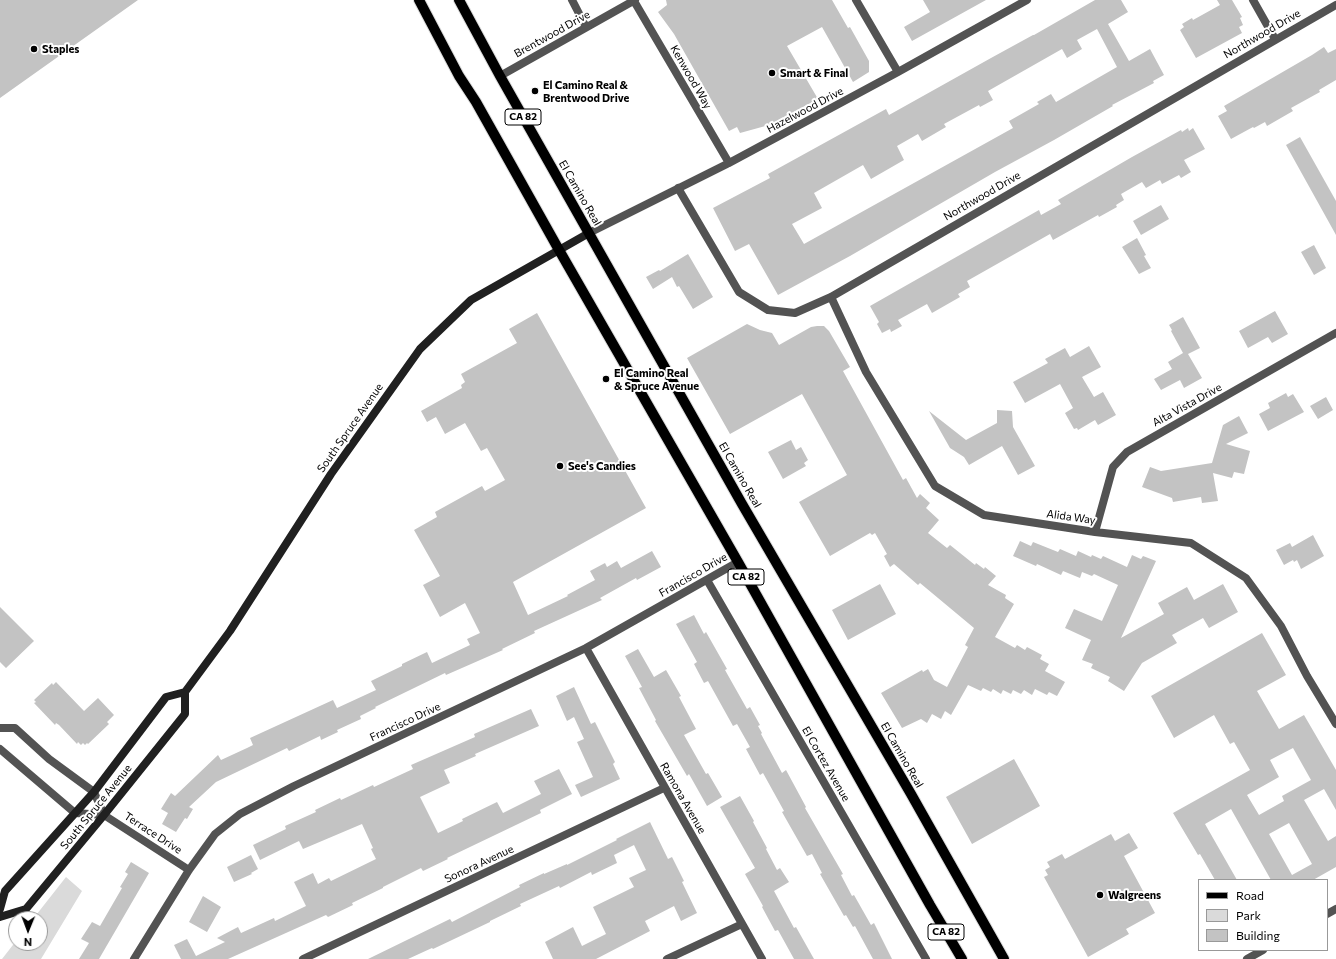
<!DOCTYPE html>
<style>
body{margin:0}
#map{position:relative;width:1336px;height:959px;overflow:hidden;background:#fff;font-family:Commissioner,sans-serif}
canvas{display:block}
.legend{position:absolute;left:1198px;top:879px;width:130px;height:72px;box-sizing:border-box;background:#fff;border:1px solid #999;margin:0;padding:5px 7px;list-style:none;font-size:12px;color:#000}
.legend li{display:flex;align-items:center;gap:8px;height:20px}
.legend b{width:20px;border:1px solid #999}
.north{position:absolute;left:8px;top:911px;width:40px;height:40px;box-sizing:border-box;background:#fff;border:1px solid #999;border-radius:50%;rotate:181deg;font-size:11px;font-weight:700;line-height:16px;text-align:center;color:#000}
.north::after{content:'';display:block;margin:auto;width:14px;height:18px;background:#000;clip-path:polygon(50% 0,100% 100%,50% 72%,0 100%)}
</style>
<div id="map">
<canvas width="1336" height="959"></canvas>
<ul class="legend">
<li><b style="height:5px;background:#000"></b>Road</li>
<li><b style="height:11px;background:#dadada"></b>Park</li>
<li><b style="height:11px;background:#c3c3c3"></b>Building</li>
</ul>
<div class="north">N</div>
</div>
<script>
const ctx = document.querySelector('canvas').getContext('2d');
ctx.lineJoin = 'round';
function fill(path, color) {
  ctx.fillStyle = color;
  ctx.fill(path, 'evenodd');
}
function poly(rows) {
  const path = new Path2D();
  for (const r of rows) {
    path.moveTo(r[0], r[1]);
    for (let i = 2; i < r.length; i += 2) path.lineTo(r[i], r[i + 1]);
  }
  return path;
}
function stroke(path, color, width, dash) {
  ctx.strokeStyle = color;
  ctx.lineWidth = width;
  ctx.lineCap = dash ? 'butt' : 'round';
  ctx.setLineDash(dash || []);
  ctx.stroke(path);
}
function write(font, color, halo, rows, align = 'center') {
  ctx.font = font + ' Commissioner,sans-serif';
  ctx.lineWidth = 4;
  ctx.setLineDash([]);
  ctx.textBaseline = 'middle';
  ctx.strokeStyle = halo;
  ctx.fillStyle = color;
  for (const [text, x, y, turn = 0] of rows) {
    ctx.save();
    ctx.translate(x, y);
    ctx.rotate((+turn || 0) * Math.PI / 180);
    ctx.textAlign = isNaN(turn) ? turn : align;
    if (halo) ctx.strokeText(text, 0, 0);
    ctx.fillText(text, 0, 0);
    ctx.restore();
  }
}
fill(poly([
 [66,877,82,891,41,959,2,959,16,941,16,943,40,943,40,919,33,919]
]), '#dadada');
fill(poly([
 [0,0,138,0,0,98],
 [666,0,832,0,848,28,850,27,869,61,869,72,853,82,822,27,787,46,818,99,769,125,740,133,737,127,729,131,674,34,658,12,667,5],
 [923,0,986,0,912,41,904,27,930,12],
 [1095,0,1121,0,1128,12,1108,24,1129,61,1150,49,1164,75,1153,81,1154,83,1112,105,1113,106,1054,140,995,172,850,256,778,295,749,244,735,251,713,208,770,178,768,174,886,109,889,115,991,58,1033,35,1034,35],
 [1097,29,1117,67,1056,102,1051,94,1037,102,1039,104,1009,121,1013,128,804,244,792,224,822,208,814,193,863,165,871,179,904,160,897,146,918,134,922,141,946,127,944,124,979,105,980,107,993,100,988,91,1062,49,1067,58,1082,49,1077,40],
 [1217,0,1232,0,1242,17,1240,18,1243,25,1239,27,1242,33,1196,58,1180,30,1184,27,1182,24,1192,18,1193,20,1220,5],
 [1324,47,1328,53,1336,49,1336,80,1319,90,1320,92,1291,108,1293,111,1267,126,1265,122,1254,128,1253,127,1231,139,1218,116,1227,111,1224,106,1312,55],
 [1188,128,1189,131,1193,128,1205,149,1184,160,1191,172,1181,178,1179,175,1162,184,1160,180,1146,188,1142,182,1121,194,1124,200,1116,205,1117,207,1099,217,1098,215,1053,240,1050,234,967,281,970,287,958,294,960,297,932,313,927,304,898,320,902,326,891,332,890,329,882,333,877,324,879,322,870,306,1039,210,1041,215,1061,204,1058,200,1132,157,1181,130,1182,132],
 [1300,137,1336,201,1336,235,1286,145],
 [1161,205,1169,219,1141,235,1133,221],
 [1137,238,1146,255,1144,256,1151,268,1139,274,1122,247],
 [1314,245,1326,268,1314,275,1301,252],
 [688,254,713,297,693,309,679,286,677,287,672,277,653,289,646,277,659,270,660,271],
 [1275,311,1288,334,1272,343,1268,337,1248,348,1239,331],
 [537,313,646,508,513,582,528,615,568,596,567,595,595,580,590,571,605,563,607,567,617,561,621,568,652,551,661,567,637,580,636,578,600,598,602,600,534,631,535,633,502,649,503,650,446,675,445,673,375,707,376,708,360,716,361,719,337,730,338,732,321,740,320,736,289,751,287,748,216,782,189,807,193,809,187,819,185,818,176,832,162,824,168,813,161,809,171,793,175,796,218,755,221,760,247,748,253,745,250,738,333,700,337,708,376,690,371,681,402,666,402,664,427,652,432,663,470,645,467,639,480,633,465,603,440,617,423,585,440,576,414,530,437,517,435,512,482,486,485,491,505,480,487,448,481,451,465,423,445,434,436,417,427,422,421,411,462,388,461,385,465,382,461,374,517,343,509,329],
 [1183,317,1200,348,1188,354,1202,378,1184,388,1180,380,1161,390,1154,379,1172,369,1168,362,1183,353,1171,331,1172,330,1169,325],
 [747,324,760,330,772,333,779,345,811,327,817,326,824,326,829,331,850,367,843,371,903,480,906,478,917,498,920,494,930,503,926,508,939,520,928,533,947,548,950,545,975,565,976,563,984,569,985,567,996,576,988,585,1006,595,1005,598,1014,604,995,637,1015,648,1017,645,1025,650,1027,647,1042,655,1040,659,1049,664,1045,671,1065,682,1057,696,1049,692,1047,695,1035,689,1032,695,1024,690,1021,694,1013,690,1011,694,1003,690,1001,694,993,689,991,692,983,688,981,691,968,685,951,715,945,711,941,719,932,714,927,723,921,719,902,728,881,693,922,670,923,672,928,669,934,680,947,687,968,647,965,645,974,628,920,583,918,585,894,564,890,567,884,556,887,554,875,533,872,535,870,533,830,556,799,502,847,475,802,394,730,434,687,358],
 [1089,346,1101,367,1082,377,1094,397,1103,392,1116,415,1098,425,1095,420,1078,430,1077,428,1074,429,1065,413,1073,408,1060,384,1025,403,1013,382,1048,363,1045,359,1065,348,1070,357],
 [1286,393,1288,397,1293,394,1304,412,1268,431,1259,414,1270,408,1268,403],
 [1326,397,1333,410,1318,419,1310,406],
 [997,410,1012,411,1013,427,1035,466,1018,475,1002,446,969,465,964,457,950,448,929,411,966,440,997,423],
 [1239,416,1248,433,1226,444,1250,451,1244,474,1234,472,1232,478,1213,473,1218,501,1202,503,1201,497,1173,502,1172,498,1142,487,1150,467,1161,471,1212,463,1223,425],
 [791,440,796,450,801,447,808,460,804,463,806,466,783,479,768,452],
 [1313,535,1324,556,1301,569,1297,560,1294,562,1293,560,1284,565,1276,550,1290,543,1292,547],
 [1020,541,1031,546,1033,542,1058,552,1060,549,1076,556,1078,551,1091,557,1092,555,1101,559,1103,556,1127,567,1132,555,1141,559,1143,556,1156,561,1121,638,1164,614,1158,603,1187,587,1194,600,1223,584,1238,612,1209,628,1203,618,1172,635,1177,643,1142,663,1124,691,1108,681,1110,677,1091,668,1093,664,1082,660,1091,640,1065,628,1074,609,1102,621,1118,585,1094,574,1092,576,1082,572,1080,578,1063,571,1061,575,1037,564,1036,566,1013,556],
 [880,584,896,614,848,640,832,610],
 [0,607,34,641,6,668,0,662],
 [694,615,704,634,706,632,727,669,725,670,747,709,750,707,760,725,758,726,762,733,761,734,782,773,786,770,806,807,805,808,843,874,841,875,852,896,854,895,871,925,874,923,892,959,873,959,855,926,853,927,846,915,844,916,820,874,822,873,812,854,807,856,782,812,784,811,763,773,760,775,746,749,750,747,737,724,733,726,708,681,704,683,694,664,697,662,676,624],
 [1262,633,1286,675,1257,691,1279,729,1304,715,1336,770,1336,810,1324,789,1304,800,1328,841,1336,836,1336,867,1313,880,1271,880,1231,809,1205,824,1237,880,1215,880,1200,854,1198,855,1173,813,1250,770,1234,742,1230,744,1214,715,1174,738,1151,696],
 [1293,748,1311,780,1282,796,1284,801,1259,815,1247,795,1279,777,1270,760],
 [1289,823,1312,864,1292,875,1269,834],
 [638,649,654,677,666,670,681,696,679,697,696,729,684,735,706,774,708,773,722,797,707,806,689,774,687,776,655,721,656,720,639,688,642,687,625,656],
 [56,682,84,711,98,698,114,715,107,722,109,724,88,744,87,743,85,745,83,743,81,745,78,742,77,744,59,725,56,723,55,725,34,703,36,702,34,700,52,683,53,685],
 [574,687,591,724,595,722,615,762,613,764,620,779,581,797,575,785,593,777,577,742,584,739,574,717,567,721,556,696],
 [531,709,539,726,475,754,476,756,444,770,450,783,420,797,438,833,463,821,462,819,497,802,503,813,541,794,534,781,559,769,572,794,540,810,541,813,447,858,448,859,423,871,421,868,383,887,383,888,352,903,353,905,328,917,326,915,228,959,181,959,174,945,187,939,196,956,225,942,217,938,238,927,241,933,274,918,275,921,306,906,294,882,313,873,318,884,329,878,331,881,376,859,371,849,373,848,362,824,303,849,299,841,260,860,253,845,286,829,285,826,316,812,315,810,340,798,341,800,373,785,374,787,413,769,411,765,475,737,474,734],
 [1014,759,1040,806,972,844,946,797],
 [740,796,754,821,753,822,767,848,766,849,777,870,780,868,789,882,774,891,794,928,796,927,814,959,794,959,778,930,775,931,762,907,763,906,745,874,755,868,720,807],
 [650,822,668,859,672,857,684,881,682,882,697,913,681,921,674,906,645,921,650,931,596,959,553,959,545,942,573,927,582,946,606,934,593,907,634,887,629,878,646,870,634,845,614,855,617,863,592,875,591,872,560,888,559,886,520,904,521,906,490,921,490,922,433,949,432,948,408,959,368,959,450,919,452,922,520,887,519,885,544,873,544,874,567,864,567,865,617,840,616,839],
 [1129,833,1138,848,1124,856,1155,913,1126,929,1129,934,1088,957,1044,877,1048,875,1045,870,1050,867,1047,862,1062,854,1065,859,1111,834,1115,841],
 [251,855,258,869,251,873,252,874,234,882,227,867],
 [131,862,149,873,99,959,79,959,89,943,81,939,92,922,100,926,122,888,120,887,128,874,125,872],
 [203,896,221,907,207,932,189,922]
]), '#c3c3c3');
const primary = poly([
 [419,0,459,76,476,102,559,250,738,562,930,905,962,959],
 [459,0,500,76,742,504,911,794,1004,959]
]);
stroke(primary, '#dbdbdb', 12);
stroke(poly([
 [572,0,586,27],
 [856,0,898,72],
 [1253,0,1275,39],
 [634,1,729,163],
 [500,76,635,0],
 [678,188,739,292,768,310,795,313,831,297,1336,5],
 [589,233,729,163,898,72,1027,0],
 [831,297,866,372,935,486,984,515,1095,532,1191,543,1246,578,1281,626,1307,676,1336,724],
 [1095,532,1113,467,1127,452,1336,333],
 [707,580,926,959],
 [586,648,762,959],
 [104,815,189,870],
 [134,959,189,870,215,834,240,814,294,786,586,648,738,562],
 [303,959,664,788],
 [667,959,742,924]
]), '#535353', 8);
stroke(poly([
 [0,728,15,728,49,759,94,792,104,815,75,813,0,749],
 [1327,914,1336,909],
 [1247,959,1263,950]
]), '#535353', 8);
stroke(poly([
 [0,909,5,891,94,792,166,697,185,692,230,631,331,474,420,349,471,300,589,233],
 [0,917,26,909,104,815,185,714,185,692]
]), '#202020', 8);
stroke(primary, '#000', 10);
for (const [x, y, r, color] of [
 [34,49,4,"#000"],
 [772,73,4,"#000"],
 [535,91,4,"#000"],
 [606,379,4,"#000"],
 [560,466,4,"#000"],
 [1100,895,4,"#000"]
]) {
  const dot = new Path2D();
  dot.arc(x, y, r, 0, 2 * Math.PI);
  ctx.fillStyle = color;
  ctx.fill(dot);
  stroke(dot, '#fff', 1.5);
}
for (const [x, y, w] of [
 [523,117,36],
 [746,577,36],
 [946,932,36]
]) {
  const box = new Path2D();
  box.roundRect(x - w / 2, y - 8, w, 16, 3);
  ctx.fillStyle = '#fff';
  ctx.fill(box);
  stroke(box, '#000', 1);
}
write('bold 10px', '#000', null, [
 ["CA 82",523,117],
 ["CA 82",746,577],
 ["CA 82",946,932]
]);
write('11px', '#000', '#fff', [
 ["Brentwood Drive",552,34,-29],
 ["Northwood Drive",1262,34,-30],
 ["Kenwood Way",691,77,60],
 ["Hazelwood Drive",805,110,-28],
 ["El Camino Real",580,193,60],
 ["Northwood Drive",982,196,-30],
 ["Alta Vista Drive",1187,405,-29],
 ["South Spruce Avenue",350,428,-55],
 ["El Camino Real",740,475,60],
 ["Alida Way",1071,517,8],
 ["Francisco Drive",693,575,-30],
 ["Francisco Drive",405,722,-25],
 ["El Camino Real",902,755,60],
 ["El Cortez Avenue",826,764,60],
 ["Ramona Avenue",683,798,60],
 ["South Spruce Avenue",96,807,-51],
 ["Terrace Drive",153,833,33],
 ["Sonora Avenue",479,864,-25]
]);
write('bold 11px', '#000', '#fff', [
 ["Staples",42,49],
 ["Smart & Final",780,73],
 ["El Camino Real &",543,85],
 ["Brentwood Drive",543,98],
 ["El Camino Real",614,373],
 ["& Spruce Avenue",614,386],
 ["See's Candies",568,466],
 ["Walgreens",1108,895]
], 'left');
</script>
